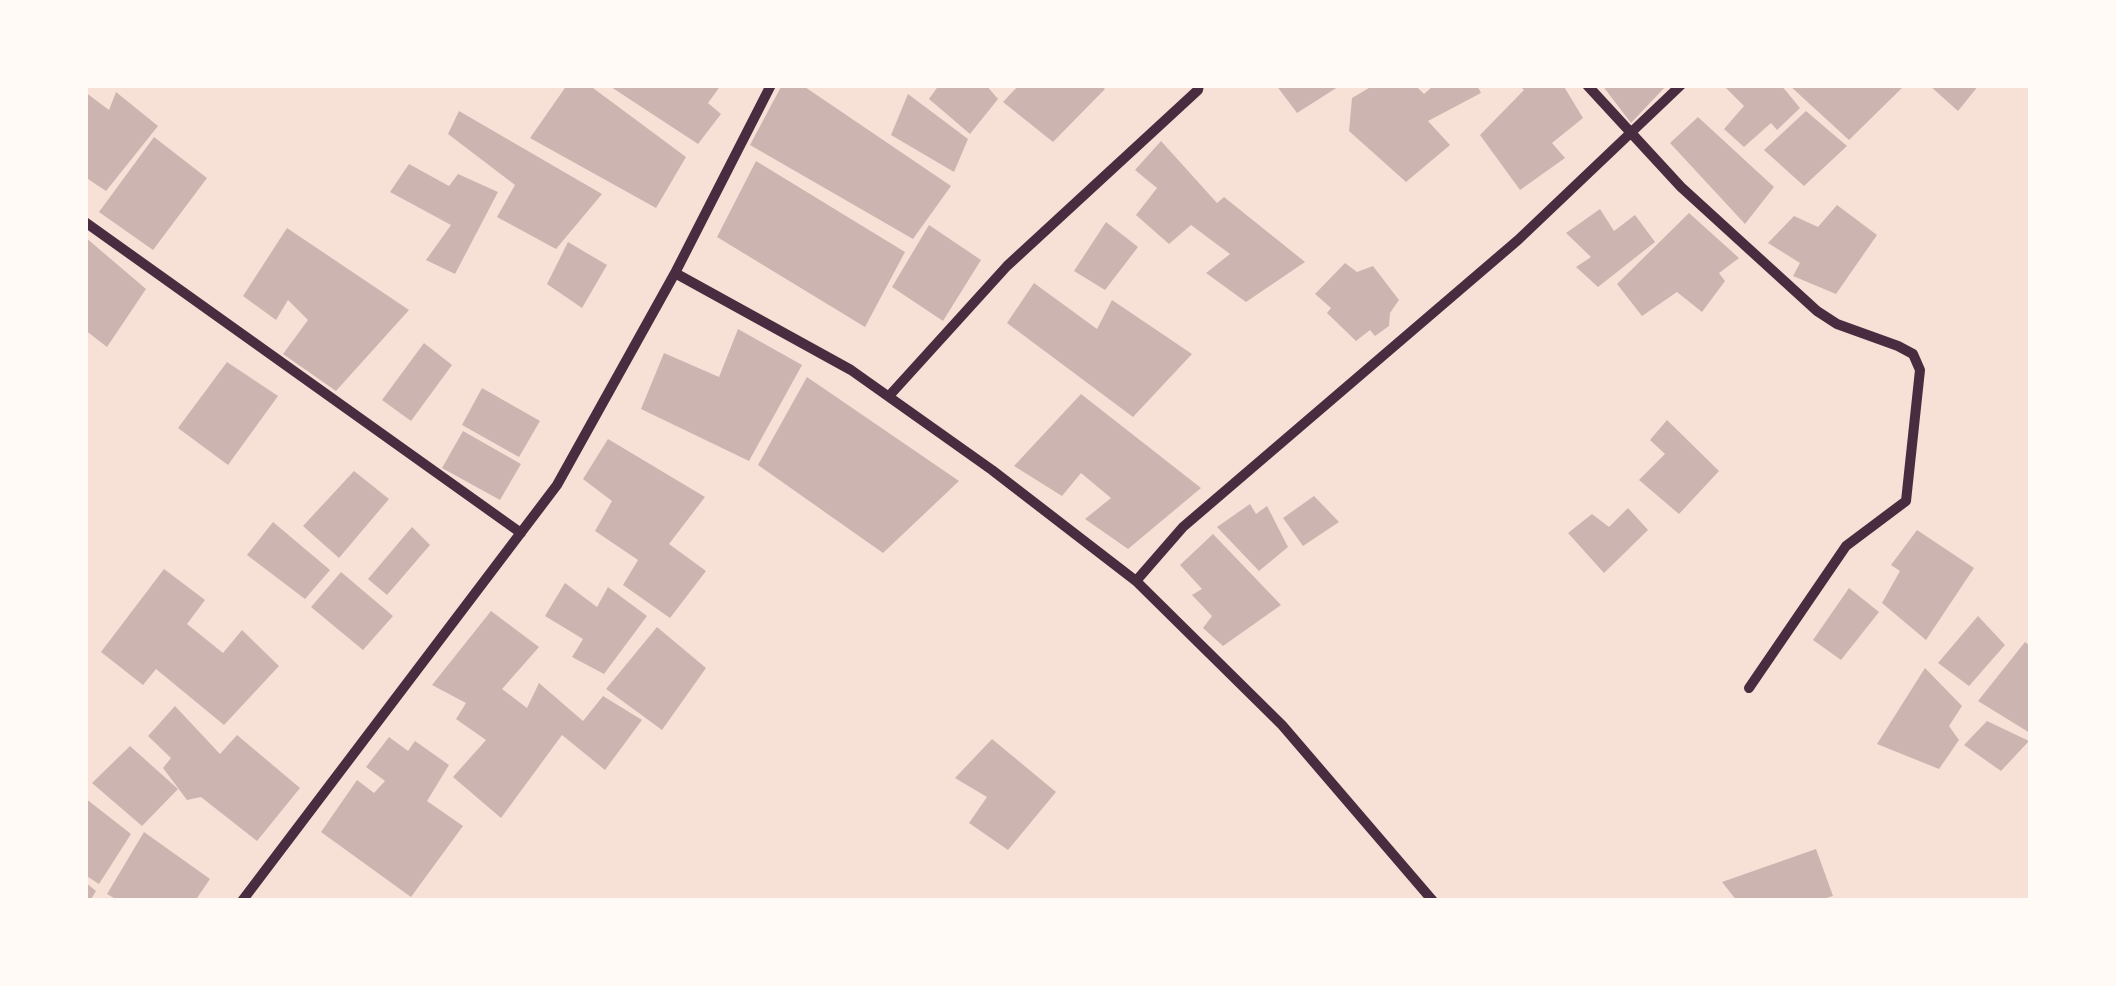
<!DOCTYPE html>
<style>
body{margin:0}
#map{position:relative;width:2116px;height:986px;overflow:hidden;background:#f7e1d7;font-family:"Nunito Sans",sans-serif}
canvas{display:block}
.frame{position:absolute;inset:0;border:88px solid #fffaf5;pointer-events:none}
</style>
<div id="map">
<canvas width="2116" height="986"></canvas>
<div class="frame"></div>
</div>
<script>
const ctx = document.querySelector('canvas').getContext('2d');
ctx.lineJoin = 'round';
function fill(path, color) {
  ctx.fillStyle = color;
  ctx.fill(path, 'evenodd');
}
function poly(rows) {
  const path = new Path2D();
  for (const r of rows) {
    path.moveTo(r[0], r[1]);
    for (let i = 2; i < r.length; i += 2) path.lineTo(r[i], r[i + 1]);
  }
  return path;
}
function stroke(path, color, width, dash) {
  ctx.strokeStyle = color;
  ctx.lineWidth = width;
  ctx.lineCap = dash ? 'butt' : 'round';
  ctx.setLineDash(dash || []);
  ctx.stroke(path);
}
fill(poly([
 [567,85,589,85,686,157,656,208,530,138],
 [608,85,721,85,708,103,721,114,698,144],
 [782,85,802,85,951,186,913,239,750,145],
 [939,85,986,85,998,99,970,134,929,99],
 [1019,85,1100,85,1105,89,1053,142,1003,102],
 [1276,85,1341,85,1297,113],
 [1374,85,1415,85,1424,94,1434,85,1477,85,1481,93,1428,121,1450,145,1406,182,1349,131,1352,98],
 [1519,85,1563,85,1583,118,1552,143,1565,158,1520,190,1480,135,1524,90],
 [1602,85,1667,85,1631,123],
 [1723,85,1781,85,1800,108,1777,130,1771,123,1744,147,1724,129,1744,106],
 [1789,85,1840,86,1905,85,1849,140],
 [1929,85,1979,85,1958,111],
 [85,92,109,110,116,92,158,126,106,191,85,177],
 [908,94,968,139,954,172,891,135],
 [459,111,602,194,556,249,497,217,515,185,448,134],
 [1806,111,1847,146,1804,186,1764,150],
 [1698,117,1774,187,1745,224,1670,143],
 [154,137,207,178,153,250,99,212],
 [1161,141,1217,203,1224,197,1305,262,1246,302,1206,273,1230,254,1191,225,1169,244,1136,215,1157,188,1135,170],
 [756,161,905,252,865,327,717,237],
 [409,164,449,186,458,174,498,192,455,274,426,260,451,225,390,192],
 [1837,205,1877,235,1836,294,1793,276,1800,263,1768,243,1794,216,1818,227],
 [1600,209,1614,231,1635,215,1655,242,1598,287,1576,267,1591,257,1566,233],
 [1689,213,1739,258,1719,273,1725,281,1702,312,1677,292,1642,316,1617,284],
 [1106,222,1138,247,1105,290,1074,271],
 [929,225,981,260,943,321,892,287],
 [287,228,409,310,336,391,283,354,308,320,288,300,276,320,243,296],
 [85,237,146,289,107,347,85,330],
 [568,242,607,265,582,308,547,284],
 [1345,263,1357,272,1373,266,1399,300,1390,313,1389,326,1375,336,1370,330,1356,341,1327,313,1331,308,1315,294],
 [1034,283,1097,329,1112,300,1192,354,1133,417,1007,323],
 [738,329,802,365,749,461,641,409,664,353,719,377],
 [424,343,452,365,411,421,382,400],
 [227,362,278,396,228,465,178,428],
 [807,377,959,481,883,553,758,465],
 [482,388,540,421,519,457,462,425],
 [1081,394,1201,488,1128,549,1085,519,1111,498,1081,473,1062,496,1014,466],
 [1667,420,1719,471,1679,514,1639,480,1665,454,1650,440],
 [463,431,521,464,500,500,442,468],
 [608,439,705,497,669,544,706,571,670,618,623,585,638,560,595,531,612,501,583,479],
 [354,471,389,499,339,558,303,526],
 [1314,496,1339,522,1303,546,1283,518],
 [1250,504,1256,514,1267,506,1288,547,1259,571,1217,527],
 [1628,508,1648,530,1604,573,1568,533,1592,514,1609,527],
 [273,522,330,570,305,599,247,555],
 [412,527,430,545,387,595,368,579],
 [1917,530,1974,568,1926,640,1882,603,1900,571,1891,565],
 [1213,534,1281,605,1223,646,1203,628,1212,616,1192,595,1202,589,1180,565],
 [164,569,205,600,187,624,223,653,242,630,279,666,224,725,156,669,143,685,101,652],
 [341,572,393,616,363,650,311,607],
 [565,583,597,607,608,587,647,616,604,674,572,657,583,639,545,616],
 [1849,588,1879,612,1841,660,1813,640],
 [491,611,539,647,502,689,527,708,539,683,583,721,603,696,642,720,605,770,562,735,501,818,453,777,486,740,456,719,466,703,432,685],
 [1978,616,2005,645,1969,686,1938,663],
 [657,627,706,668,662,730,606,689],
 [2025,642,2031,647,2030,733,1978,701],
 [1925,668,1962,706,1949,726,1959,740,1939,769,1877,744],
 [175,706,220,754,237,735,300,788,257,841,201,797,187,800,163,768,171,758,148,736],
 [1987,721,2029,741,2001,771,1964,745],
 [389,737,408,751,415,741,449,765,427,801,463,826,411,897,321,832,357,780,374,793,385,781,366,767],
 [992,739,1056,792,1008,850,969,823,987,797,955,778],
 [130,746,178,789,142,826,92,783],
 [85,798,131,834,99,884,85,875],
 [144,832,210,879,195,901,119,901,107,894],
 [1816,849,1833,896,1816,901,1737,901,1722,882],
 [85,882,96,891,90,901,85,901]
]), '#ccb4b1');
stroke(poly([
 [1587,85,1681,187,1817,311,1837,324,1898,346,1913,354,1920,370,1906,501,1846,546,1749,688],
 [85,222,521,533],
 [675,273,851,370,992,470,1136,581,1282,725,1433,901],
 [889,396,1007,266,1198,90,1199,85],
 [1136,581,1183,527,1518,240,1681,85],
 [242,901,557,485,675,273,771,85]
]), '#4a2c40', 10);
</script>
